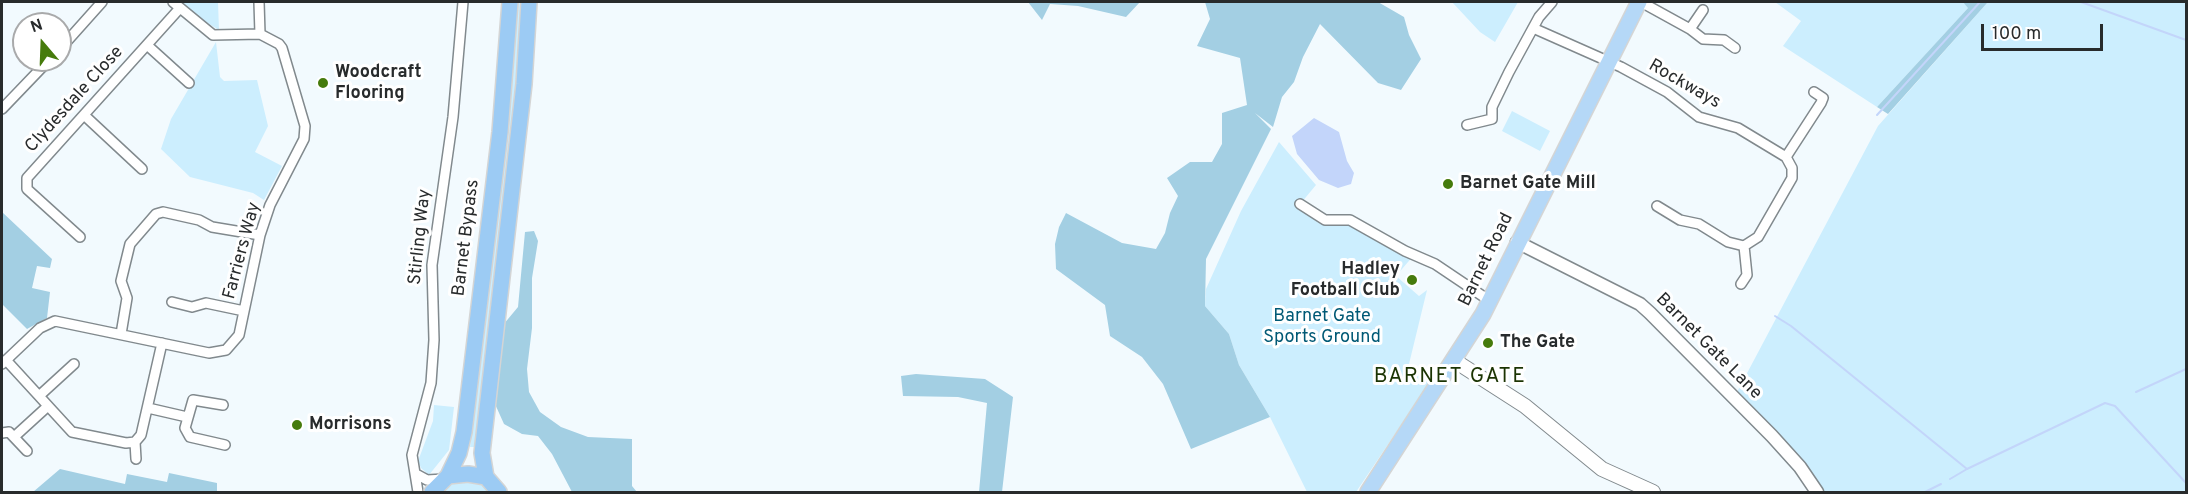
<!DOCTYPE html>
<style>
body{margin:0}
#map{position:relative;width:2188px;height:494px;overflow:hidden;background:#f2fafe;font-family:Overpass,sans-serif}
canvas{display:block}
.frame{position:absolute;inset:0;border:3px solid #282b2c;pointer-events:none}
.north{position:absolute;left:12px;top:12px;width:60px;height:60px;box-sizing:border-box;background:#fff;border:2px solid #a9aaab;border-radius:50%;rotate:341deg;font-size:16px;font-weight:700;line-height:24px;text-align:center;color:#282b2c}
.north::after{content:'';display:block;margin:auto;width:21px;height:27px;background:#467b0c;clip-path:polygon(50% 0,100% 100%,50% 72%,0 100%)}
.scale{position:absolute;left:1981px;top:24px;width:122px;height:27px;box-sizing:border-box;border:3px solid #282b2c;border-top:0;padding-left:8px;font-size:18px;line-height:21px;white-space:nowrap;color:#282b2c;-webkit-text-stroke:4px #fff;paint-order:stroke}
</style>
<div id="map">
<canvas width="2188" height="494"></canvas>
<div class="frame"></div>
<div class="north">N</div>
<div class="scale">100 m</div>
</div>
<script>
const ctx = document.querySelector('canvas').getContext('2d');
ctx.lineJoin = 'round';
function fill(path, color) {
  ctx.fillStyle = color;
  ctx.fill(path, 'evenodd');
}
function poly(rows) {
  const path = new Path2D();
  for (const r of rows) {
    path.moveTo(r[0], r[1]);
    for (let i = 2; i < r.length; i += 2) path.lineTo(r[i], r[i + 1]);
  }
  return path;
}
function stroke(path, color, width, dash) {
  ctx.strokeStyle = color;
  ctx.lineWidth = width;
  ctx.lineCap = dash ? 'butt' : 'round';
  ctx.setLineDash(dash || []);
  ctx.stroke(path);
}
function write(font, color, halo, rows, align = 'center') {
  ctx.font = font + ' Overpass,sans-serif';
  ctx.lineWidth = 6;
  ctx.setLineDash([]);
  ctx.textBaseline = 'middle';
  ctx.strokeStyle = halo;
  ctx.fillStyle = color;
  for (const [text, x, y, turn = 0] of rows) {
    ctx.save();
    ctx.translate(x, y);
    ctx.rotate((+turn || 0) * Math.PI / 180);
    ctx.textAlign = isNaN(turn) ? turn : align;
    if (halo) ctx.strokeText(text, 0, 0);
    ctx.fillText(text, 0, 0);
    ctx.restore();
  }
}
fill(poly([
 [182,2,218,2,219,30,204,21],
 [518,2,522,2,521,21,514,101,475,447,470,447,513,73],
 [1452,2,1518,2,1495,42,1480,32],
 [1775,2,1963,2,1969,7,1877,107,1783,46,1801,21],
 [1988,2,2186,2,2186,492,1822,492,1736,394,1878,126],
 [216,42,220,77,224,81,257,80,268,126,255,152,282,166,264,200,253,193,190,177,161,149,171,119],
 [1512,111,1550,131,1540,151,1502,131],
 [1279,142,1316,185,1301,203,1325,220,1350,220,1414,255,1396,276,1419,296,1427,290,1409,364,1423,371,1436,373,1356,492,1307,492,1270,417,1239,365,1229,334,1205,306,1206,289,1241,211],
 [434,405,454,407,449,450,429,475,421,468,418,461,433,421],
 [462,480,475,481,489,488,491,492,443,492,449,485]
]), '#cceefe');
fill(poly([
 [1028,2,1140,2,1126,17,1078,6,1050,4,1042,20],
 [1205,2,1378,2,1404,17,1409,35,1421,59,1401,90,1378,83,1320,24,1303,57,1294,82,1282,97,1273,127,1255,113,1271,129,1206,259,1205,306,1229,334,1239,365,1270,417,1191,449,1163,384,1142,357,1110,336,1105,305,1056,269,1055,244,1059,227,1066,213,1122,243,1156,249,1165,233,1170,213,1178,196,1167,178,1190,162,1212,162,1222,144,1222,113,1247,105,1240,58,1197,46,1210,19],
 [1963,2,1988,2,1888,114,1877,107,1968,8],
 [2,212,52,259,50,268,37,266,32,288,50,292,47,318,27,329,2,304],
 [534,231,538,241,532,278,532,328,527,369,529,392,540,412,561,427,588,437,632,439,632,486,637,492,572,492,552,454,538,436,522,434,504,424,495,404,503,325,518,307,525,232],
 [916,374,985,379,1013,397,1002,492,979,492,987,403,958,397,903,396,901,376],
 [60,469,125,484,127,474,167,482,169,473,217,483,217,492,33,492]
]), '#a3cfe3');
fill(poly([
 [1314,118,1339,132,1347,161,1354,173,1351,184,1338,188,1319,180,1297,154,1292,136]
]), '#c3d5fa');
stroke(poly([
 [2081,2,2186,40],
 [1877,115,1980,2],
 [1775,316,1791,326,1967,469,2105,403,2115,406,2186,483],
 [2136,392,2186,369],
 [1950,479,1967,469],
 [1925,492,1941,484]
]), '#c3d5fa', 2);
const minor = poly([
 [259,2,260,34],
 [1641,2,1690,29,1703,10],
 [1533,28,1621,67,1667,92,1699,117,1738,128,1786,157,1792,168,1792,178,1758,237,1744,246,1728,242,1699,224,1680,220,1657,206],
 [1690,29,1703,39,1724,40,1735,48],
 [147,45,189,83],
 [60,49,102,2],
 [2,109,49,60],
 [84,115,142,169],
 [1467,125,1492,119,1492,107,1509,72,1539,17,1552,2],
 [1786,157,1821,103,1823,98,1814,92],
 [1300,204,1325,220,1350,220,1405,251,1435,264,1490,301],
 [80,237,27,189,27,178,180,8],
 [1741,284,1747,275,1744,246],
 [172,302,192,307,206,303,244,311],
 [121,334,127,298,121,281,130,244,156,214,163,212,199,220,212,227,260,235],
 [6,360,72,432,126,443,135,442],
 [2,364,40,328,55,321,209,353,226,350,239,335,260,235,270,205,304,139,305,126,282,48,279,44,260,34,213,35,173,2],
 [39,396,74,364],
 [223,405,193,400,185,428,190,437,225,445],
 [148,408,187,417],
 [2,433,9,432,27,451],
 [14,437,48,406],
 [136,459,135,442,141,435,162,343],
 [416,474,427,480,444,479],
 [418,492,412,455,431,383,434,340,432,265,453,117,463,2]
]);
const tertiary = poly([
 [1517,242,1640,304,1650,313,1772,436,1800,467,1817,492]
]);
const secondary = poly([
 [1455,361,1525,406,1602,469,1653,492]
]);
const primary = poly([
 [1368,492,1483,314,1639,2]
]);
const trunk = poly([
 [448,476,459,453,464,432,500,132,510,2],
 [486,477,482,453,524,84,529,2],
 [432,492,448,476,468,474,486,477,499,492]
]);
stroke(minor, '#81898d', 12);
stroke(tertiary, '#81898d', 15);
stroke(secondary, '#81898d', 16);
stroke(primary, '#d4d5d5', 18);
stroke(trunk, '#d4d5d5', 18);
stroke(minor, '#fff', 9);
stroke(tertiary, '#fff', 12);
stroke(secondary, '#fff', 14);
stroke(primary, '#b5d8f7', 15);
stroke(trunk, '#9ccbf4', 15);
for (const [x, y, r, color] of [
 [323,83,6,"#467b0c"],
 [1448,184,6,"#467b0c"],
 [1412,280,6,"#467b0c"],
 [1488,343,6,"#467b0c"],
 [297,425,6,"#467b0c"]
]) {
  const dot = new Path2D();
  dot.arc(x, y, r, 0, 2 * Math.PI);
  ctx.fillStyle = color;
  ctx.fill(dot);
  stroke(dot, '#fff', 2);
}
write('bold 18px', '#282b2c', '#fff', [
 ["Woodcraft",335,73],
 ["Flooring",335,94],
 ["Barnet Gate Mill",1460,184],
 ["Hadley",1400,270,"right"],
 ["Football Club",1400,291,"right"],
 ["The Gate",1500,343],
 ["Morrisons",309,425]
], 'left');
write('18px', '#282b2c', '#fff', [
 ["Rockways",1684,85,30],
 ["Clydesdale Close",75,100,-48],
 ["Stirling Way",421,237,-84],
 ["Barnet Bypass",467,238,-83],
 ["Farriers Way",243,251,-75],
 ["Barnet Road",1487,260,-64],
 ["Barnet Gate Lane",1708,347,45]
]);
write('18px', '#005975', '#fff', [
 ["Barnet Gate",1322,317],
 ["Sports Ground",1322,338]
]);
ctx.letterSpacing = '1.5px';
write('21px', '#1b3403', '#fff', [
 ["BARNET GATE",1450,378]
]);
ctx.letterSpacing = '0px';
</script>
